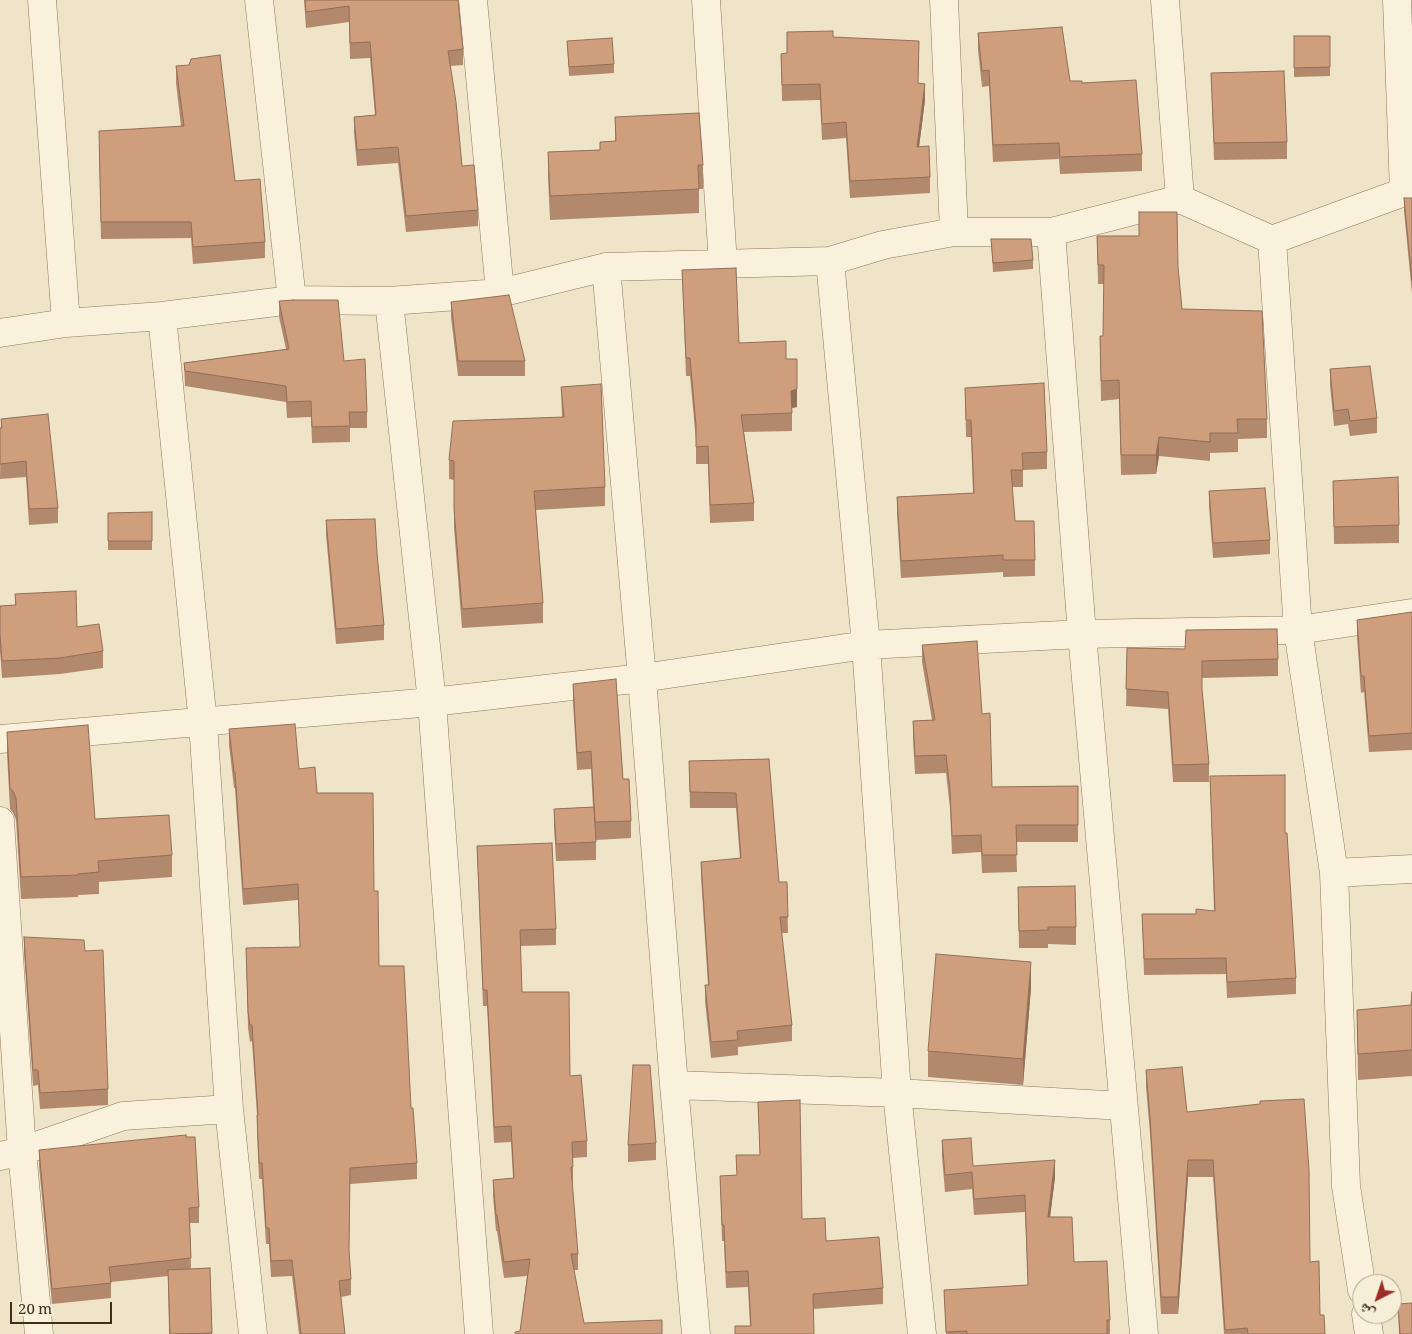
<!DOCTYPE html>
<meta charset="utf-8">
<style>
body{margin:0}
#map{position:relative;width:1412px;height:1334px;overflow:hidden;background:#f0e4c8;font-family:Georgia,"Noto Naskh Arabic",serif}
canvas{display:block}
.north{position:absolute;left:1352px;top:1274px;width:50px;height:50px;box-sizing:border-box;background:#f7eed8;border:1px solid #ada18e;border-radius:50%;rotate:221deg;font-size:14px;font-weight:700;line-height:20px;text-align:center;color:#3d2e20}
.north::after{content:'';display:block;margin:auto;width:18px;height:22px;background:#9e2a2b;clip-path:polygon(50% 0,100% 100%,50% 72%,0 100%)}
.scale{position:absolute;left:10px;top:1302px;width:102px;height:22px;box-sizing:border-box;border:2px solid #3d2e20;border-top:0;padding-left:6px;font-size:15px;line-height:18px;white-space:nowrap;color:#3d2e20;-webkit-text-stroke:4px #f7eed8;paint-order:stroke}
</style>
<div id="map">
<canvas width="1412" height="1334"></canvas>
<div class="north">ش</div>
<div class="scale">20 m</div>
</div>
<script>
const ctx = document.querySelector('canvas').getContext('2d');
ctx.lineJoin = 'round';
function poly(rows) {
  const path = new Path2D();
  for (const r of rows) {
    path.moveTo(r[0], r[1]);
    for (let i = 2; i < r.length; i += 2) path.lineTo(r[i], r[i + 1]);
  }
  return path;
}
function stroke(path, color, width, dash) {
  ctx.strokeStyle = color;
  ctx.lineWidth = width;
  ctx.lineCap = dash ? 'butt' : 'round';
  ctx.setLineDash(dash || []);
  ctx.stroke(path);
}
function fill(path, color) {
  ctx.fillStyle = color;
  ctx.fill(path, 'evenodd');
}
const minor = poly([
 [42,0,66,323],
 [259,0,292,300],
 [473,0,500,293],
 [706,0,723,264],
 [944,0,954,232],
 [1165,0,1180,199],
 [1397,0,1404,192],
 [1051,232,1082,634,1144,1334],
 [1272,240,1298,630,1334,873,1346,1186,1362,1290],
 [830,261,866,645,897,1093,922,1334],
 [606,267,642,678,674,1085,696,1334],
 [389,301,432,702,479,1334],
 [162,316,203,723,229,1109,253,1334],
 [0,333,66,323,162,316,292,300,389,301,500,293,606,267,830,261,883,245,954,232,1051,232,1180,199,1272,240,1404,192,1412,191],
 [0,739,432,702,642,678,866,645,1082,634,1298,630,1412,613],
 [0,821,22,1151,39,1334],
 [1334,873,1412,869],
 [674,1085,897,1093,1123,1106],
 [0,1156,22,1151,123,1116,229,1109],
 [1366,1314,1369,1334]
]);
stroke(minor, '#8d765c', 29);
stroke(minor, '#faf1dc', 28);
fill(poly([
 [304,0,458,0,463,49,463,65,450,66,462,166,478,210,478,226,406,232,398,163,357,166,354,133,354,117,375,115,370,58,350,59,349,22,306,28],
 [978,33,1070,81,1082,83,1142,154,1142,171,1060,174,1059,159,993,162,989,86,982,87,978,50],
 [1294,36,1330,36,1330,76,1294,77],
 [833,37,919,83,925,100,919,147,930,177,930,193,850,198,846,138,822,140,820,100,782,101,781,54,787,53],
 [567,41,614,64,614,73,569,76],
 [176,66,235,181,265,242,265,258,193,264,191,238,101,239,99,148,181,126,176,83],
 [1211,73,1287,142,1287,159,1214,160],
 [615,117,703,165,703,189,699,189,699,213,550,220,548,177,548,152,600,150,615,141],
 [1404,198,1412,198,1412,294,1404,211],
 [1097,236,1178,267,1182,309,1267,419,1267,438,1238,439,1238,452,1210,453,1210,461,1159,456,1156,474,1121,475,1119,399,1101,401,1100,336,1103,336,1104,284,1098,284],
 [991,239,1033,260,1033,269,993,272],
 [682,270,739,343,786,359,797,407,792,408,792,431,744,432,754,503,754,521,710,523,708,464,696,464,696,441,690,376,686,376],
 [279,301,344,361,367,412,367,428,350,428,350,442,312,443,311,417,287,418,286,402,185,386,184,363,286,349,279,317],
 [451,302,525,361,525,376,458,376,451,317],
 [1330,369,1377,418,1377,433,1350,436,1348,424,1334,426,1330,385],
 [561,387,605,487,605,506,536,510,543,603,543,623,462,628,454,528,454,480,449,479,449,460,562,417],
 [965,388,1047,452,1047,469,1023,470,1023,487,1012,487,1015,521,1035,560,1035,576,1003,577,1003,572,901,578,897,514,897,497,973,493,971,437,966,437],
 [1,419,58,508,58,523,29,525,26,477,0,479],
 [1333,481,1399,525,1399,543,1334,544],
 [1209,491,1270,540,1270,554,1213,558,1209,506],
 [152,512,152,550,108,550,108,513],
 [326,520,377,553,384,625,384,640,336,644,326,535],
 [15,594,77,627,103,651,103,668,60,674,2,678,0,651,0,606,15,605],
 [1412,612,1412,750,1369,752,1364,692,1361,693,1357,637,1357,620],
 [922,645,982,714,992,787,1078,786,1078,842,1016,842,1017,872,982,873,981,852,952,854,950,808,946,773,915,774,913,739,913,721,932,720,922,662],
 [1127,648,1278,659,1278,676,1202,678,1202,689,1209,764,1209,782,1173,782,1168,709,1126,706],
 [573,684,623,779,631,821,631,838,596,840,596,860,556,861,554,826,554,809,593,807,591,769,577,770,573,702],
 [229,729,299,769,317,793,374,891,379,966,411,1108,417,1163,417,1179,350,1184,349,1254,351,1279,351,1295,341,1297,345,1334,299,1334,292,1276,271,1277,269,1244,266,1244,262,1179,259,1179,257,1131,257,1115,252,1041,250,1042,248,1028,246,948,300,947,298,900,243,905,235,788,234,788,229,745],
 [7,732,95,819,172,855,172,877,99,882,99,894,78,895,78,897,21,899,16,820,13,813,10,809,7,754],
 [769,759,779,882,787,882,788,933,781,933,792,1025,792,1041,738,1047,738,1055,711,1058,705,1001,705,985,708,985,701,877,701,862,740,859,736,808,690,808,689,761],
 [1210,776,1285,833,1296,978,1296,994,1227,998,1226,974,1144,975,1142,914,1196,914,1214,911],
 [477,846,556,929,556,945,520,946,522,992,570,1076,587,1141,587,1157,573,1158,573,1183,572,1183,578,1254,578,1270,574,1270,520,1331,527,1276,504,1278,497,1231,496,1231,493,1196,493,1180,513,1178,511,1142,494,1143,487,1006,483,1006],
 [1018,887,1076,927,1076,945,1048,944,1048,948,1019,948],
 [24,937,85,951,108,1089,108,1105,40,1109,38,1085,33,1086,24,953],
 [1031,988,1023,1085,928,1077,928,1051],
 [1412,992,1412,1076,1358,1080,1357,1010,1411,1005],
 [1146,1070,1187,1112,1310,1262,1320,1315,1325,1334,1224,1334,1213,1177,1188,1177,1178,1314,1161,1314,1150,1134,1146,1087],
 [758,1102,802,1219,826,1241,883,1288,883,1304,813,1309,750,1326,748,1287,726,1288,724,1241,722,1241,720,1176,737,1175,736,1155,760,1155],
 [942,1140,973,1166,1055,1177,1050,1217,1074,1262,1110,1320,1110,1334,946,1334,944,1290,1028,1285,1025,1212,974,1215,972,1189,945,1192,942,1157],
 [656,1143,656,1160,628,1162,628,1145],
 [39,1150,199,1207,199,1223,190,1223,191,1269,210,1268,212,1334,169,1334,168,1276,111,1282,111,1298,52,1304,39,1166],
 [1398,1304,1412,1334,1399,1334]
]), '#b2896c');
fill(poly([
 [925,84,925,100,917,163,917,147],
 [797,389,797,407,791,408,791,391],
 [1159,437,1159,456,1156,474,1156,455],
 [1031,962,1031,988,1023,1085,1023,1059],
 [1055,1160,1055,1177,1048,1234,1048,1217],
 [1188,1160,1188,1177,1178,1314,1178,1297]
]), '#916f58');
const building = poly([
 [305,0,458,0,463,49,448,51,456,102,462,166,474,165,478,210,406,216,398,147,357,150,354,117,376,115,370,42,350,43,349,6,306,12,305,0],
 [1062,27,1070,81,1082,81,1082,83,1136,80,1142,154,1060,157,1059,143,993,145,989,70,982,71,978,33,1062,27],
 [833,31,833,37,919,41,918,83,925,84,917,147,929,146,930,177,850,181,846,122,822,124,820,84,782,85,781,54,787,53,787,32,833,31],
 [1294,36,1330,36,1330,67,1294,68,1294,36],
 [612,38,614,64,569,67,567,41,612,38],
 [220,55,235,181,260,179,265,242,193,247,191,222,101,222,99,131,184,126,176,66,189,65,191,59,220,55],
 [1284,71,1287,142,1214,143,1211,73,1284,71],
 [699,113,703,165,698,165,699,189,550,196,548,152,600,150,600,142,616,141,615,117,699,113],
 [1404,198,1412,198,1412,281,1404,198],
 [1139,212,1177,212,1178,267,1182,309,1262,311,1267,419,1237,419,1238,433,1210,433,1210,442,1159,437,1156,455,1121,455,1119,380,1101,381,1100,336,1103,336,1104,265,1098,265,1097,236,1139,236,1139,212],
 [991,239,1031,239,1033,260,993,263,991,239],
 [736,268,739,343,786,341,786,359,797,359,797,389,791,391,792,413,741,415,754,503,710,505,708,446,696,447,696,425,690,358,686,358,682,270,736,268],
 [509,295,525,361,458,361,451,302,509,295],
 [293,300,338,300,344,361,365,359,367,412,349,412,350,426,312,427,311,401,287,402,286,386,185,371,184,363,289,349,279,301,293,300],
 [1370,366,1377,418,1350,421,1348,409,1334,411,1330,369,1370,366],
 [1044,383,1047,452,1022,453,1023,470,1011,470,1015,521,1034,521,1035,560,1003,560,1003,555,901,561,897,497,974,493,971,420,966,420,965,388,1044,383],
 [601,384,605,487,534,491,543,603,462,609,454,509,454,461,449,460,453,421,564,417,561,387,601,384],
 [48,414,58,508,29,509,26,461,0,464,0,428,2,428,1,419,48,414],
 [1398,477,1399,525,1334,527,1333,481,1398,477],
 [1265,488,1270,540,1213,543,1209,491,1265,488],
 [152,512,152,541,108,541,108,513,152,512],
 [375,519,377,553,384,625,336,629,326,520,375,519],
 [76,591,77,627,99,624,103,651,60,658,2,661,0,634,0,606,16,605,15,594,76,591],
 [1412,612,1412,733,1369,736,1364,676,1361,676,1357,620,1412,612],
 [1277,629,1278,659,1202,661,1202,689,1209,764,1173,765,1168,692,1126,689,1127,648,1185,649,1186,630,1277,629],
 [977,641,982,714,990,713,992,787,1078,786,1078,825,1016,825,1017,855,982,855,981,835,952,836,950,790,946,755,915,756,913,721,935,720,922,645,977,641],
 [616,679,623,779,629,779,631,821,595,822,591,751,577,753,573,684,616,679],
 [295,724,299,769,315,767,317,793,373,793,374,891,378,891,379,966,404,966,411,1108,413,1108,417,1163,350,1168,349,1250,351,1279,339,1281,345,1334,301,1334,292,1260,271,1261,269,1228,266,1228,262,1163,259,1163,257,1115,258,1115,252,1025,250,1025,248,1012,246,948,300,947,298,884,243,889,235,772,234,772,229,729,295,724],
 [88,725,95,819,169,815,172,855,98,861,99,872,78,874,78,875,21,877,16,798,13,791,10,788,7,732,88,725],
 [769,759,779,882,787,882,788,917,780,917,792,1025,737,1031,738,1040,711,1042,705,985,709,985,701,862,741,858,736,793,690,792,689,761,769,759],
 [1285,775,1285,833,1287,833,1296,978,1227,982,1226,958,1144,959,1142,914,1196,914,1196,909,1215,911,1210,776,1285,775],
 [594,807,596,842,556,844,554,809,594,807],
 [552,843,556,929,520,930,522,992,569,992,570,1076,581,1075,587,1141,572,1142,573,1167,571,1167,578,1254,571,1254,584,1323,662,1320,662,1334,515,1334,515,1332,520,1331,530,1259,504,1262,497,1215,496,1215,493,1180,514,1178,511,1126,494,1127,487,990,483,990,477,846,552,843],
 [1075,886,1076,927,1048,927,1048,930,1019,931,1018,887,1075,886],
 [24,937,84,940,85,951,103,950,108,1089,40,1093,38,1070,33,1070,24,937],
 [936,954,1031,962,1023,1059,928,1051,936,954],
 [1412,992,1412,1050,1358,1054,1357,1010,1411,1005,1412,992],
 [633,1065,650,1065,656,1143,628,1145,633,1065],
 [1182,1067,1187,1112,1260,1104,1260,1101,1304,1099,1309,1170,1310,1262,1319,1261,1320,1315,1324,1315,1325,1334,1248,1334,1247,1328,1225,1330,1213,1160,1188,1160,1178,1297,1161,1297,1150,1117,1146,1070,1182,1067],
 [800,1100,802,1219,825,1218,826,1241,879,1237,883,1288,813,1294,814,1334,735,1334,735,1326,751,1326,748,1271,726,1272,724,1225,722,1225,720,1176,737,1175,736,1155,760,1155,758,1102,800,1100],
 [186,1135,186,1137,195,1137,199,1207,189,1208,191,1258,109,1267,111,1283,52,1289,39,1150,186,1135],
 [971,1138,973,1166,1055,1160,1048,1217,1072,1217,1074,1262,1107,1261,1110,1320,1107,1320,1107,1334,967,1334,967,1331,946,1332,944,1290,1028,1285,1025,1195,974,1199,972,1172,945,1175,942,1140,971,1138],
 [210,1268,212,1333,170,1334,168,1270,210,1268],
 [1412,1303,1412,1334,1400,1334,1398,1304,1412,1303]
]);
fill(building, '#cf9f7d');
stroke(building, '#916f58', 1);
</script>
